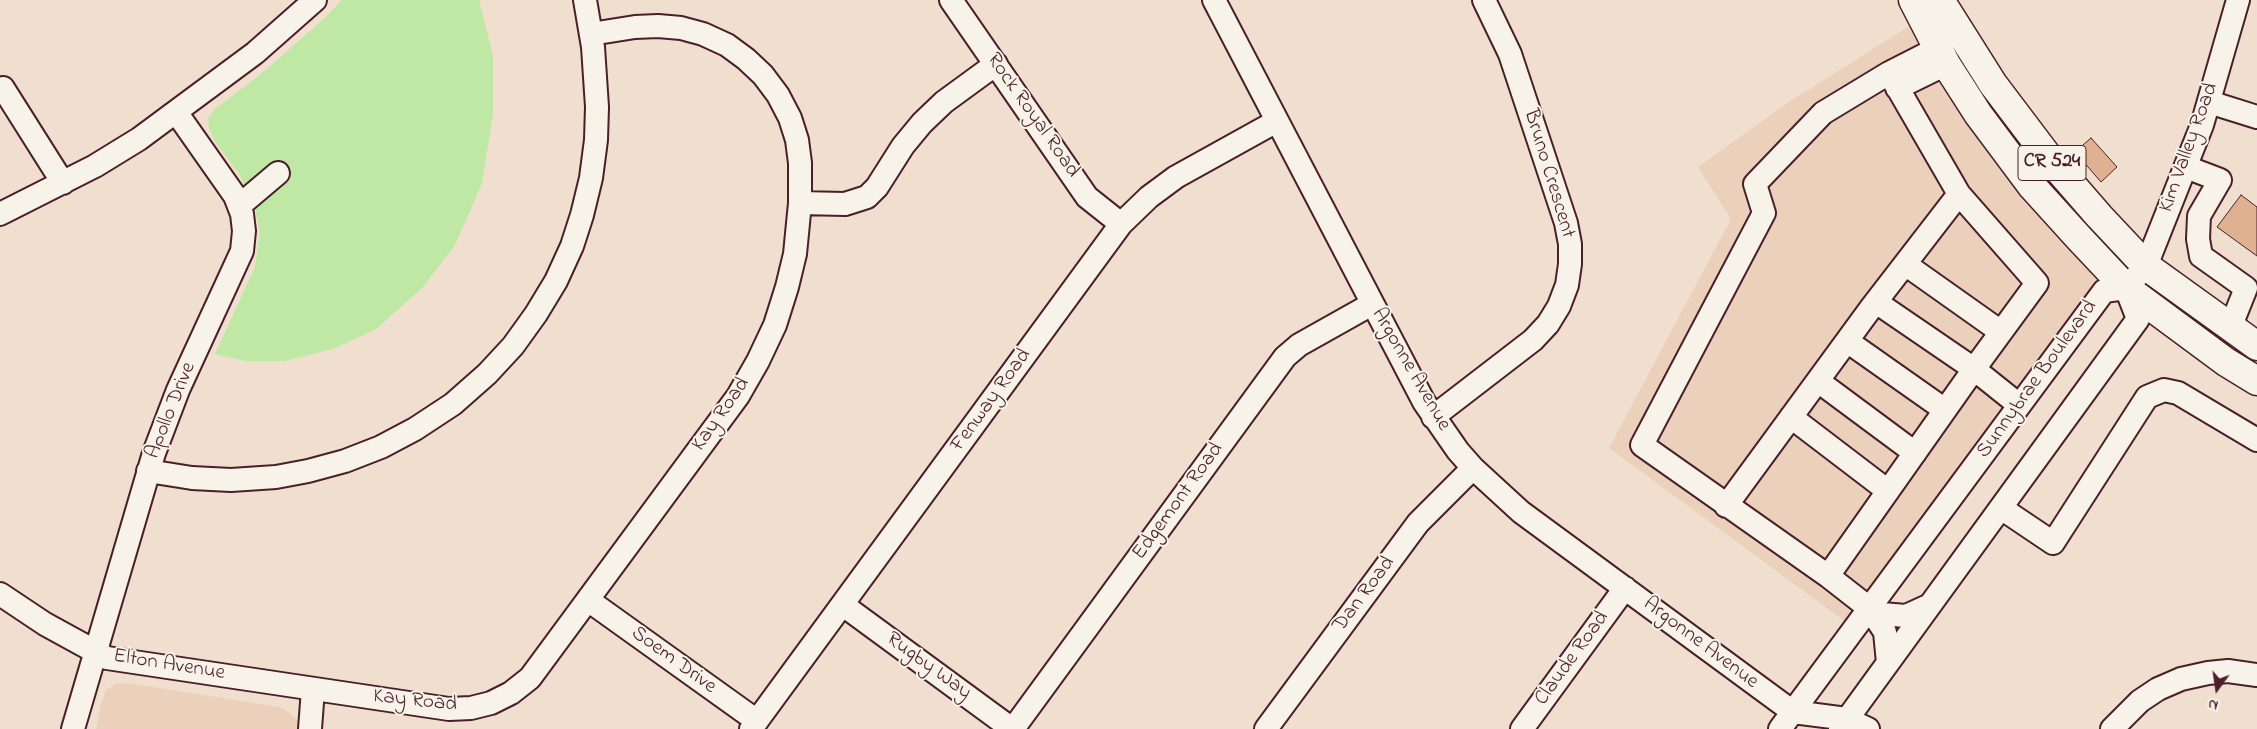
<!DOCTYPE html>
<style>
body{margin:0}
#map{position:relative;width:2257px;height:729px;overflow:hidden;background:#f0dfce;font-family:"Indie Flower",sans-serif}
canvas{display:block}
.north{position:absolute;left:2192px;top:664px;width:50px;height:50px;-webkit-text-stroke:4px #f7f3e8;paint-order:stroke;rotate:194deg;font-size:14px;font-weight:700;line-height:20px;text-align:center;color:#4a1f2b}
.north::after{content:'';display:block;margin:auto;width:18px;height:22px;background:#4a1f2b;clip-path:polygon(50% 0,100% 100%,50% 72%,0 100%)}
</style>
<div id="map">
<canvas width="2257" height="729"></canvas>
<div class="north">N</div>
</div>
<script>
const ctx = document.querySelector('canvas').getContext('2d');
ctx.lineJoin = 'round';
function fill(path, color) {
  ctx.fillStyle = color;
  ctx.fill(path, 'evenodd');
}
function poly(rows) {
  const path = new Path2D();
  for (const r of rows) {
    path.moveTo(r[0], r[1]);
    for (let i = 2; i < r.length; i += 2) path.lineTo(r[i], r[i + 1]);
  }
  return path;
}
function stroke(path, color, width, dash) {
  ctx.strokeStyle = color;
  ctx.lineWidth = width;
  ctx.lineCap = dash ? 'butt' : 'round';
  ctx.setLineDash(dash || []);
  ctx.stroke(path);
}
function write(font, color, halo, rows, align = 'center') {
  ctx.font = font + ' "Indie Flower",sans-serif';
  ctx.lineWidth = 4;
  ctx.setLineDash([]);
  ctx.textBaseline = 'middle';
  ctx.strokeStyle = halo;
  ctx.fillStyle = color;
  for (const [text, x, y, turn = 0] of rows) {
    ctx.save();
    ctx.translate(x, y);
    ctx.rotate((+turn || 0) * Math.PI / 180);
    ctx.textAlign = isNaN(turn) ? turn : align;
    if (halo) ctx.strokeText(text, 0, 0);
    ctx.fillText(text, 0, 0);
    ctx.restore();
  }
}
fill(poly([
 [1922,18,1946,64,2126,288,2104,291,1854,628,1609,448,1731,219,1698,167,1786,104],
 [128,683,279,707,290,713,298,721,298,729,96,729,101,704,106,690,116,684]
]), '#ebd1bb');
fill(poly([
 [342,0,479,0,493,56,493,114,482,183,455,245,422,288,376,329,333,349,284,361,246,361,215,354,255,267,260,232,256,214,240,175,216,143,209,128,208,118,215,109,261,74,325,18]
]), '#bee8a4');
const building = poly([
 [2091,138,2117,167,2101,182,2075,152,2091,138],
 [2241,195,2257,207,2257,256,2217,227,2241,195]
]);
fill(building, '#dfb190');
stroke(building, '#4a1f2b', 1);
const minor = poly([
 [951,0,1087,197,1121,224],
 [1214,0,1424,402,1458,451,1473,468,1521,512,1793,712,1847,719,1868,729],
 [1889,73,1938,48],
 [3,88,63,183],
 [1897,88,1946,64],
 [2209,102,2257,117],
 [2186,167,2220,180,2199,216,2198,239,2201,256,2246,288,2230,328],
 [800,203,845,204,867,197,877,187,903,146,922,123,944,102,996,64],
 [239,206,278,173],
 [0,214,95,166,139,139,255,53,315,0],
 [1905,264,2001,332],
 [2135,278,2146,266,2202,125,2238,0],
 [1847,341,1945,410],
 [1818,381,1915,453],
 [1433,417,1533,340,1548,324,1559,306,1567,285,1570,264,1570,244,1566,223,1510,54,1484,0],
 [1791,417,1888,491],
 [148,471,192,478,231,480,276,477,308,471,345,461,381,447,415,429,453,404,487,374,513,346,536,314,556,281,572,246,582,215,591,178,596,140,597,107,593,47,585,0],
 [1726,506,1871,308,1959,194],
 [2001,508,2053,543,2147,397,2164,390,2178,393,2257,440],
 [1828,576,1974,369,1876,302],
 [0,594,45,624,107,658,449,709,471,708,491,703,511,693,530,678,738,396,758,361,775,325,787,287,795,254,800,203,800,163,797,140,790,118,778,95,763,75,746,59,727,45,703,34,681,28,658,26,635,27,591,34],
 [588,600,757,721],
 [843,605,1012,729],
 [1930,605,1906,616,1882,614,1869,608,1828,576,1642,445,1764,213,1755,184,1823,113,1889,73,1959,194,2037,283,1974,369,2019,405],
 [1869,608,1885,632,1888,663],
 [73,729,154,453,178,390,242,251,244,231,242,214,235,196,176,112],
 [310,729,313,689],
 [751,729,1121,224,1149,197,1176,177,1277,121],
 [1013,729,1285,357,1299,345,1372,304],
 [1266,729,1418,523,1473,468],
 [1522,729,1625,588],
 [1780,729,2104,291,2126,288],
 [1840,729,2138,319,2126,288],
 [2112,729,2140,701,2158,689,2181,679,2208,673,2228,671,2257,675]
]);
const major = poly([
 [1913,0,1946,64,1978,114,2031,185,2079,238,2126,288,2226,362,2257,381],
 [1940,0,1993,84,2052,162,2099,216,2146,266,2257,346]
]);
stroke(minor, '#4a1f2b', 26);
stroke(major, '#4a1f2b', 31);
stroke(minor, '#f7f3e8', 22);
stroke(major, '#f7f3e8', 28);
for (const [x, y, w] of [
 [2052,163,68]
]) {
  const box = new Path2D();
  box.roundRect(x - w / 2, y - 17.5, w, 35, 4);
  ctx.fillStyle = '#f7f3e8';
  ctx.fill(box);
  stroke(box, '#4a1f2b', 1);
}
write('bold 20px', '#4a1f2b', null, [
 ["CR 524",2052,163]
]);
write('21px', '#4a1f2b', '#f7f3e8', [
 ["Rock Royal Road",1032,116,55],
 ["Kim Valley Road",2190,148,-70],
 ["Bruno Crescent",1548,174,73],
 ["Argonne Avenue",1410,370,60],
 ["Sunnybrae Boulevard",2038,380,-54],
 ["Fenway Road",992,401,-54],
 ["Apollo Drive",172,411,-68],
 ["Kay Road",722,415,-55],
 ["Edgemont Road",1179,502,-54],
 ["Dan Road",1365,595,-53],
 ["Argonne Avenue",1700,644,37],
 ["Claude Road",1573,659,-54],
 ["Soem Drive",673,661,36],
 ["Elton Avenue",169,666,9],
 ["Rugby Way",928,667,36],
 ["Kay Road",415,702,6]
]);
</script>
